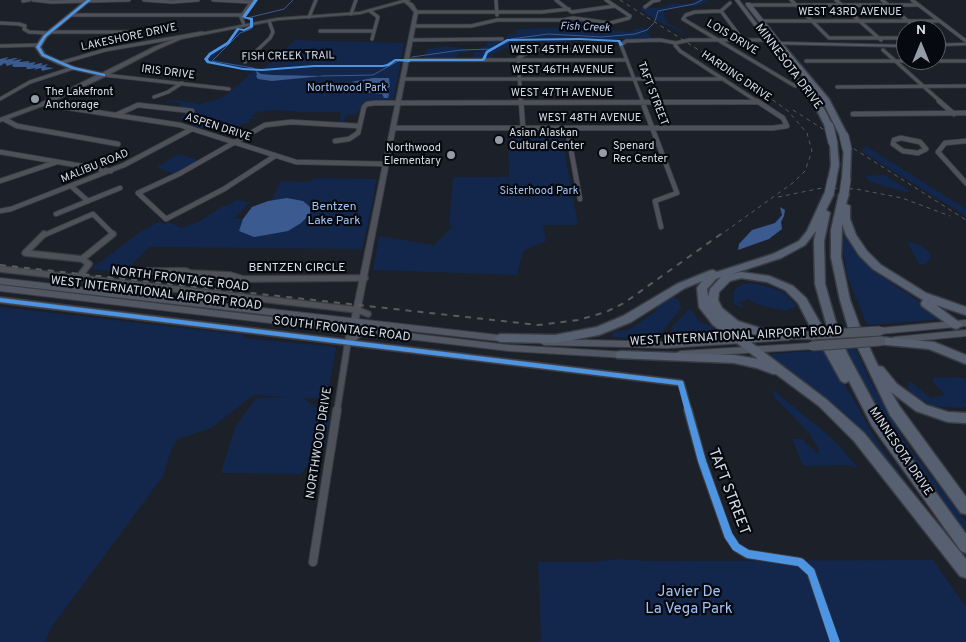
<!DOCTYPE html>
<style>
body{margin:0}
#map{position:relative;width:966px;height:642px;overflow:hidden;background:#1c2028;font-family:Overpass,sans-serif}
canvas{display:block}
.north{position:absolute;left:896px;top:20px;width:50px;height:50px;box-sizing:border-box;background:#06090f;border:1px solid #5a5e66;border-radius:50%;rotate:0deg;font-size:14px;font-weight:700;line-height:20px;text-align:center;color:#d8dee8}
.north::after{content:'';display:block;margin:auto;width:18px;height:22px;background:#969ca5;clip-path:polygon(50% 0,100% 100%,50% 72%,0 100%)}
</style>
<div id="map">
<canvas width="966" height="642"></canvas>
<div class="north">N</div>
</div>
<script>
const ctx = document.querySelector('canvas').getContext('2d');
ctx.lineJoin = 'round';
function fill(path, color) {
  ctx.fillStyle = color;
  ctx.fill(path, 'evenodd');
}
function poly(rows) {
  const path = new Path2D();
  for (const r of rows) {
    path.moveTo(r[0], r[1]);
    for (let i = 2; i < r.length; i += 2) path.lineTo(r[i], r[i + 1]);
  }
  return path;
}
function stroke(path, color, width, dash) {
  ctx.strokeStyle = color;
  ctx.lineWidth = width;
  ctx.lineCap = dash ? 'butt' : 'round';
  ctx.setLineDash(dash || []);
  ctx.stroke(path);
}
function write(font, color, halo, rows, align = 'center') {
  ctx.font = font + ' Overpass,sans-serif';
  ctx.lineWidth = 4.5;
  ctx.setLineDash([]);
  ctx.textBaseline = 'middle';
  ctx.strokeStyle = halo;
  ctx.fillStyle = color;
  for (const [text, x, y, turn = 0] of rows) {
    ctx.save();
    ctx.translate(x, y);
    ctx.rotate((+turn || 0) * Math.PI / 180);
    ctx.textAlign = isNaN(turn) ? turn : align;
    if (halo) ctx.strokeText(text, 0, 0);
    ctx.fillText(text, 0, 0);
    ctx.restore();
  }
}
fill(poly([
 [698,0,708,0,701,5,666,9,663,12,667,14,664,15,666,22,692,37,657,21,639,9,668,7,665,5,671,4,688,4],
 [576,19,603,24,607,29,617,31,633,32,633,29,646,28,652,31,646,32,653,38,570,41,548,44,544,41,520,41,494,54,492,53,491,58,473,59,474,52,482,51,480,48,486,46,487,41,500,41,506,38,508,34,517,33,515,29,573,27,569,20],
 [235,30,241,31,241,34,233,42,215,55,216,60,258,68,264,68,295,40,404,43,394,98,386,101,365,101,357,114,346,115,344,123,339,124,341,112,301,112,275,110,257,112,251,117,267,118,251,119,248,124,244,123,236,128,246,132,241,134,233,130,223,129,224,127,215,125,198,129,191,126,200,122,200,119,194,117,179,119,186,113,193,111,177,108,181,103,163,101,176,100,200,104,216,100,226,95,256,69,245,71,203,63,209,55,207,53,228,40],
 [446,46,468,49,469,52,460,53,455,58,424,58,427,49],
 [508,130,561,131,578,225,543,225,546,241,523,251,517,275,373,270,379,236,434,245,453,226,449,225,453,177,509,177],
 [866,146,966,209,966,216,861,151],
 [178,154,198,160,173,174,157,167],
 [885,175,910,191,906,192,883,186,869,181,865,176],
 [314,178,376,179,373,201,362,249,149,247,124,273,91,269,140,232,160,221,162,224,169,222,181,228,200,221,221,207,229,205,236,200,250,202,234,219,243,219,252,207,272,200,281,181,309,182],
 [843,223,867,260,881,276,945,319,867,325,847,275,841,238],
 [909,241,920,245,929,252,931,258,924,265,919,264,908,244],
 [749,283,757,284,782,291,797,306,785,311,759,305,748,299,738,303,744,306,741,308,734,303,734,290,740,285],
 [672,297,679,300,681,308,657,339,635,338,632,335,628,335,626,338,612,337,613,332,630,329,656,311,657,306],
 [0,307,245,335,244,338,336,347,327,398,303,398,330,418,325,445,301,474,221,473,235,427,256,398,287,397,254,395,211,428,178,439,172,448,163,476,51,628,45,642,0,642],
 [690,308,699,321,714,328,716,333,710,336,671,338,672,327],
 [846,348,855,348,871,382,902,438,966,522,966,534,904,449,874,403],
 [825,350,878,443,939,528,857,431,767,358,771,354],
 [934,377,966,378,966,406,963,408,933,406,914,396,907,387,910,381,931,398,945,395,933,382],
 [772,389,833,439,858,468,847,465,803,466,792,439,802,439,818,454,819,450,809,433,775,398],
 [618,559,649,561,933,560,966,607,966,642,539,642,541,637,538,562,591,562]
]), '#12274b');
fill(poly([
 [9,57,5,60,15,58,18,58,12,61,22,59,19,62,30,61,28,63,36,62,33,65,41,63,43,64,40,66,48,64,45,67,54,68,42,71,41,68,34,70,36,68,30,69,26,69,27,67,14,67,12,66,13,64,7,66,5,63,0,66,0,59],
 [256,71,261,74,273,75,323,76,272,81,258,79,256,76,257,75],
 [373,78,389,78,390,87,384,90,389,94,388,98,384,98,382,94,362,92,359,88,362,83,351,82],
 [287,198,303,201,310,207,310,214,301,223,288,231,266,235,254,237,239,231,243,219,252,207,268,201],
 [780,207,785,210,784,216,781,222,782,229,769,239,738,250,739,244,752,230,775,223,782,215]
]), '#3b5a90');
stroke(poly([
 [243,19,284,9,293,0],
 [655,21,658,11,694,4,702,0],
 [254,25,251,29,240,33,212,61,253,68,257,71],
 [511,39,548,34,602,37,635,34,647,30,654,23],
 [412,57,461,50,494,49,511,40],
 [321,76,373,75,400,60]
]), '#3b5a90', 1);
const streetFar3 = poly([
 [33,0,51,2,129,0],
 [144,0,172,2,198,0],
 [213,0,251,2],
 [496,0,497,15],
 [556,0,570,11],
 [791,0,829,38,904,38],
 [836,0,881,40],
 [882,0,919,30],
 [912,0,966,41],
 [23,1,29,0],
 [730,3,721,11,695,12,686,15,683,19,795,86],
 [748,5,919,5],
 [645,7,653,1,659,0],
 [370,11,378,17,372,39],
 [721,11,742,39],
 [416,12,542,12,569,9],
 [572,12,615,6],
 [351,14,356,0],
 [72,15,242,15],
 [309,17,316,0],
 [761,21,939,21],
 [0,23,19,24,25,26,24,29,29,32,48,33],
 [244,25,241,17,253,0],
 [413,26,471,26,497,20,562,20,573,18,610,23,629,18,630,16,606,0],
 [320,31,374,31],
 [49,32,138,32],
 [410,40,502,39],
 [676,43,675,45,680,51,758,102],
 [0,46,38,45],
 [883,50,941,102],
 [407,60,627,60],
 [806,61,966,61],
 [245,62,270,38,273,32,269,21],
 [60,63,105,50,202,33],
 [104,75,229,89],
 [403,79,724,79],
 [837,87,966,86],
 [154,97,168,92,182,83],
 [0,99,30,82,73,68],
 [521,102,518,58,532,50,595,50],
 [643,102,621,45,626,41,660,40,676,43,689,40,768,40],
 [748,102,757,102]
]);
const streetFar2 = poly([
 [521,101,523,128],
 [642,101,677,193,655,201,661,227],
 [939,101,954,114],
 [43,104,180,125,296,162,387,164],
 [853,114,966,113],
 [116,115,138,105,192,111],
 [4,119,17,126,118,144],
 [394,128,773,128,787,126,783,118,757,101],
 [567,128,580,199],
 [901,138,920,142,926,149,918,153,903,151,893,144,894,140,901,138],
 [335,141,349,139,358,133,364,107,367,104,375,103,757,102],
 [966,141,945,143,938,152,966,183],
 [0,152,111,171],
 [275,156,224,189,166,219,138,193,179,174,265,125,291,122,359,126],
 [0,181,57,162],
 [71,186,88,201],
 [0,211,11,209,124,165,192,129],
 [56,214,120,188],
 [42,236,93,214,113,234,111,236]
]);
const streetFar1 = poly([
 [44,234,25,253,82,259],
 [82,259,113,234],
 [0,269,358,310,368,314],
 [133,271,186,271,190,273,230,275,243,279,365,278],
 [78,278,89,264,82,259],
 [0,300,681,383,689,411],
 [337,411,349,335,345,329]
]);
const street = poly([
 [688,410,702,461,728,535,736,547,747,554,800,562,811,572,835,642],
 [313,562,337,410]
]);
const secondary = poly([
 [86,0,91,0,47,37,41,47,45,54,62,62,75,67,102,73,154,47,180,37,278,18,360,12,403,0,410,0,408,1,413,4,418,12,358,323,352,323,351,321,414,12,409,6,404,2,360,14,278,20,181,39,158,49,106,76,45,105,0,122,0,118,41,103,97,75,71,69,58,64,41,56,35,47,43,35,86,0]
]);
const primary = poly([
 [735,0,739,0,771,42,775,42,746,5,746,3,750,3,781,42,906,45,906,47,768,44,735,0],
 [966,43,966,45,936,46,936,44,966,43],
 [0,278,507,336,511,339,507,342,0,284,0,278],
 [0,285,509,345,626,352,629,353,631,355,629,357,626,358,509,351,365,334,348,345,343,342,354,333,0,291,0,285],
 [966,320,966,326,880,334,876,331,880,328,966,320],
 [966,330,966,336,894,343,889,340,894,337,966,330],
 [789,334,793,337,789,340,667,348,544,345,539,342,544,339,667,342,789,334],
 [812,343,817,346,812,349,681,357,678,356,676,354,678,352,681,351,812,343]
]);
const highway = poly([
 [777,42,781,42,829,99,848,136,847,138,841,138,823,102,777,44,777,42],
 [797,79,801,79,821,103,833,126,832,128,826,128,814,105,795,80,797,79],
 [830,141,837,143,839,165,836,180,832,183,828,180,831,165,830,141],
 [844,147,851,149,850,180,846,183,842,180,844,147],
 [829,191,834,194,826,210,830,213,824,241,825,284,837,326,847,353,882,418,966,534,966,553,961,551,872,426,849,381,845,383,841,381,816,336,811,339,766,338,732,328,827,400,864,433,966,559,966,578,960,576,854,441,819,406,776,374,773,374,757,368,734,363,617,358,615,355,617,352,621,351,734,355,758,359,713,325,699,307,697,288,702,281,685,288,631,322,599,335,555,343,500,342,494,338,500,334,555,335,597,327,623,316,677,284,709,271,713,270,717,272,773,254,799,241,807,231,824,194,829,191],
 [816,231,814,241,815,284,832,344,806,298,793,286,769,276,741,272,732,274,781,258,805,245,816,231],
 [721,277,710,289,708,297,707,289,716,279,721,277],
 [741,278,767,282,785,290,798,303,813,332,766,330,738,321,722,308,718,300,719,292,730,281,741,278],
 [844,191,849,194,846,204,850,206,850,219,856,235,867,251,881,265,926,293,966,307,966,315,936,305,963,325,957,329,953,328,922,306,921,303,923,300,873,269,859,255,846,235,842,224,841,257,850,300,860,327,878,366,883,367,897,384,926,405,948,412,966,413,966,423,948,422,916,411,891,392,900,407,966,497,966,514,961,513,890,415,848,327,840,300,831,257,831,230,839,194,844,191],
 [881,337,934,342,966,355,966,364,929,349,877,344,875,341,877,338,881,337]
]);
stroke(streetFar3, '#3a3c43', 4.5);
stroke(streetFar2, '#3a3c43', 6);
stroke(streetFar1, '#3a3c43', 8);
stroke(street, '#3a3c43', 10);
stroke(secondary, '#3a3c43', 2);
stroke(primary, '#3a3c43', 2);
stroke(highway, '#3a3c43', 3);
stroke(streetFar3, '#4e5159', 3);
stroke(streetFar2, '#4e5159', 4.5);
stroke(streetFar1, '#4e5159', 5.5);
stroke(street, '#4e5159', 8);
fill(secondary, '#4e5159');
fill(primary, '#515864');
fill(highway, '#576071');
stroke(poly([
 [620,0,757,87],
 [793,110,966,220],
 [778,197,822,188,856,189,902,198,950,216],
 [719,236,794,182,805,171,812,151,807,133,788,111,752,85]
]), '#585b60', 1, [4, 4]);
stroke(poly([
 [0,265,538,325,578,320,606,312,624,303,721,234]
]), '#585b60', 2, [6, 6]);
const primaryBridge = poly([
 [811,335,880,331],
 [812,346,881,341]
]);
const highwayBridge = poly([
 [829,126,833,143],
 [844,136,847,149],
 [829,194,832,180],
 [844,194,846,180]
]);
stroke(primaryBridge, '#3a3c43', 11, []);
stroke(highwayBridge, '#3a3c43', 11, []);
stroke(primaryBridge, '#515864', 9);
stroke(highwayBridge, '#576071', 9);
fill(poly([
 [87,0,91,0,46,37,40,47,44,54,74,67,105,74,105,76,104,76,72,69,42,56,36,47,44,35,87,0],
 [254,0,258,0,246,17,253,18,253,27,244,31,239,30,229,44,211,55,208,59,209,61,243,68,262,69,314,65,383,65,387,64,395,59,482,59,486,51,507,39,579,38,619,40,620,40,623,45,620,46,618,42,579,40,508,41,488,53,485,60,483,61,411,61,409,62,396,61,389,66,383,67,314,67,262,71,243,70,207,63,204,59,209,53,227,42,237,28,244,29,250,26,250,20,242,17,254,0],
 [0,298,683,381,706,461,732,533,739,544,749,550,800,558,803,559,814,569,840,642,830,642,808,575,798,566,747,558,733,550,725,538,698,461,678,385,0,302,0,298]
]), '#4d94e3');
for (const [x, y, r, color] of [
 [35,99,5,"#969ca5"],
 [499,140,5,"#969ca5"],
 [603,153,5,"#969ca5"],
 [451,155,5,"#969ca5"]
]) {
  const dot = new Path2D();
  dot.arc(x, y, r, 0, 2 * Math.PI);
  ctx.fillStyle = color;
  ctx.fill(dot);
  stroke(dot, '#06090f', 2);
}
write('11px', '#d8dee8', '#06090f', [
 ["WEST 43RD AVENUE",850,13],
 ["LAKESHORE DRIVE",129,38,-12],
 ["LOIS DRIVE",732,38,31],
 ["WEST 45TH AVENUE",562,51],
 ["FISH CREEK TRAIL",288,57,-1],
 ["WEST 46TH AVENUE",563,71],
 ["IRIS DRIVE",168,73,7],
 ["HARDING DRIVE",736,77,34],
 ["WEST 47TH AVENUE",562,94],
 ["TAFT STREET",652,94,69],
 ["WEST 48TH AVENUE",590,119],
 ["ASPEN DRIVE",218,128,18],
 ["MALIBU ROAD",95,167,-22]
]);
write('italic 11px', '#b8cdef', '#06090f', [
 ["Fish Creek",585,28,2]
]);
write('11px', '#a4c2f4', '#06090f', [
 ["Northwood Park",347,89],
 ["Sisterhood Park",539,192]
]);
write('11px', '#d8dee8', '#06090f', [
 ["The Lakefront",45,93],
 ["Anchorage",45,106],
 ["Asian Alaskan",509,134],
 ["Cultural Center",509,147],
 ["Spenard",613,147],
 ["Rec Center",613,160],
 ["Northwood",441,149,"right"],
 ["Elementary",441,162,"right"]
], 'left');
write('12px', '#d8dee8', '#06090f', [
 ["MINNESOTA DRIVE",788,67,53],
 ["BENTZEN CIRCLE",297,269],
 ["NORTH FRONTAGE ROAD",180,280,7],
 ["WEST INTERNATIONAL AIRPORT ROAD",156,294,7],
 ["SOUTH FRONTAGE ROAD",342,330,7],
 ["WEST INTERNATIONAL AIRPORT ROAD",736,337,-3],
 ["NORTHWOOD DRIVE",320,443,-81],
 ["MINNESOTA DRIVE",900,452,56]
]);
write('12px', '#a4c2f4', '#06090f', [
 ["Bentzen",334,208],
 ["Lake Park",334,222]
]);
write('15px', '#d8dee8', '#06090f', [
 ["TAFT STREET",728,492,69]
]);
write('15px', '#a4c2f4', '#06090f', [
 ["Javier De",689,593],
 ["La Vega Park",689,610]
]);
</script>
